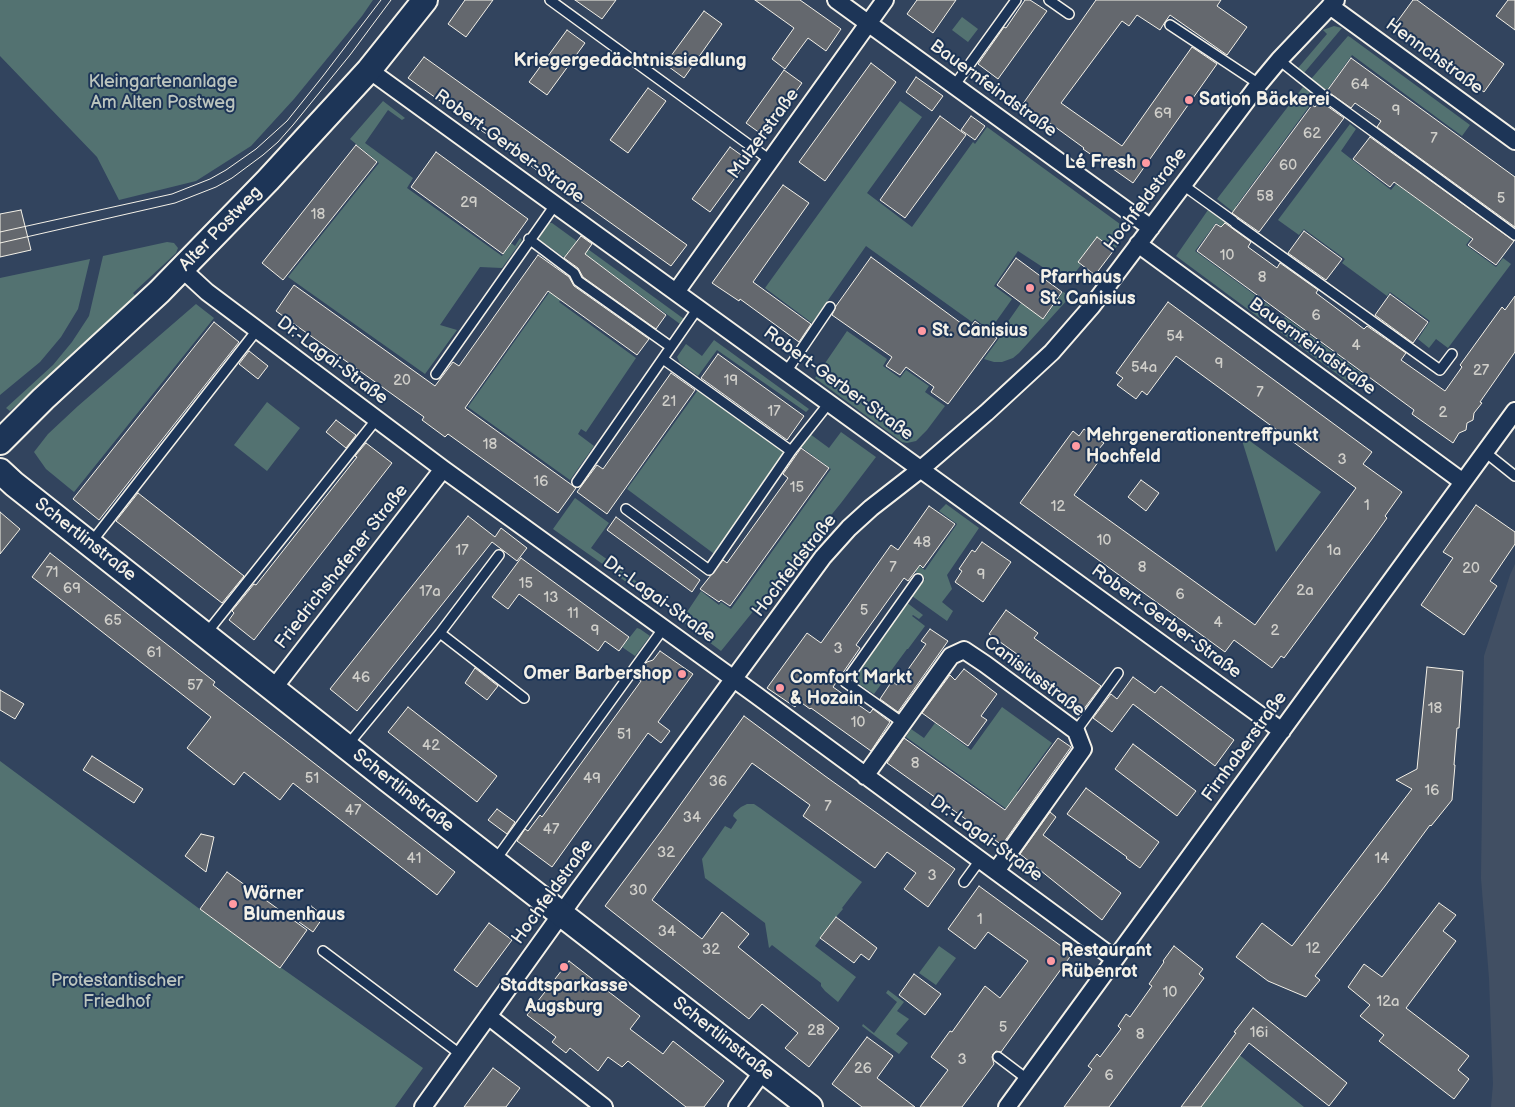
<!DOCTYPE html>
<meta charset="utf-8">
<style>
body{margin:0}
canvas{display:block;background:#32445e}
</style>
<canvas width="1515" height="1107"></canvas>
<script>
const ctx = document.querySelector('canvas').getContext('2d');
ctx.lineJoin = 'round';
function fill(path, color) {
  ctx.fillStyle = color;
  ctx.fill(path, 'evenodd');
}
function poly(rows) {
  const path = new Path2D();
  for (const r of rows) {
    path.moveTo(r[0], r[1]);
    for (let i = 2; i < r.length; i += 2) path.lineTo(r[i], r[i + 1]);
  }
  return path;
}
function stroke(path, color, width, dash) {
  ctx.strokeStyle = color;
  ctx.lineWidth = width;
  ctx.lineCap = dash ? 'butt' : 'round';
  ctx.setLineDash(dash || []);
  ctx.stroke(path);
}
function write(font, color, halo, rows, align = 'center') {
  ctx.font = font + ' "Balsamiq Sans",sans-serif';
  ctx.lineWidth = 4;
  ctx.setLineDash([]);
  ctx.textBaseline = 'middle';
  ctx.strokeStyle = halo;
  ctx.fillStyle = color;
  for (const [text, x, y, turn = 0] of rows) {
    ctx.save();
    ctx.translate(x, y);
    ctx.rotate((+turn || 0) * Math.PI / 180);
    ctx.textAlign = isNaN(turn) ? turn : align;
    if (halo) ctx.strokeText(text, 0, 0);
    ctx.fillText(text, 0, 0);
    ctx.restore();
  }
}
fill(poly([
 [1515,564,1515,1107,1491,1107,1493,1084,1489,978,1481,878,1484,656,1510,575]
]), '#414f63');
fill(poly([
 [0,0,373,0,362,16,294,99,251,146,196,181,119,200,97,157,0,56],
 [962,17,978,29,968,42,952,30],
 [1334,26,1342,28,1304,73,1298,68,1327,34,1323,30],
 [1348,36,1350,37,1470,125,1462,136,1352,55,1327,90,1311,79],
 [1303,87,1316,97,1236,206,1241,210,1237,215,1217,199],
 [383,101,405,118,402,120,388,110,365,143,413,178,407,188,502,256,511,243,515,246,520,238,522,240,502,268,480,267,440,325,457,330,425,374,288,277,379,163,350,139],
 [900,101,922,117,867,193,912,227,973,142,975,144,987,127,1120,224,1118,245,1114,250,1096,238,1078,262,1081,265,1067,283,1018,251,994,286,1012,299,990,330,975,319,972,322,866,246,812,323,765,288],
 [1350,124,1356,129,1341,151,1391,190,1396,184,1471,238,1466,245,1496,267,1503,258,1511,264,1448,348,1436,339,1429,348,1418,339,1430,321,1390,292,1387,296,1342,263,1345,259,1304,229,1299,235,1278,220],
 [1208,210,1229,225,1226,229,1216,223,1195,251,1270,306,1261,319,1176,256],
 [549,223,552,223,684,319,680,324,585,254,575,244,565,257,562,256,540,240,539,238],
 [167,242,174,243,178,248,176,253,133,293,137,298,10,411,6,408,53,365,72,342,89,316,103,256],
 [90,259,78,309,61,337,40,362,0,395,0,278],
 [563,273,569,288,559,302,636,358,586,432,581,429,578,434,594,446,570,480,468,407],
 [1063,292,1069,295,1069,298,1019,353,1013,358,1002,362,994,362,984,359,1000,337,998,336,1021,303,1044,319],
 [196,304,214,318,74,492,46,469,34,452,48,434,78,406],
 [1285,317,1365,376,1362,380,1359,379,1356,384,1352,385,1276,329],
 [847,331,887,359,883,366,900,378,906,370,929,386,925,392,945,406,927,430,916,441,907,443,902,442,815,378],
 [714,340,809,409,806,412,717,350,698,376,680,363,677,357,686,344,702,356],
 [698,390,787,453,717,556,627,489],
 [267,402,300,428,267,471,234,445],
 [841,432,876,457,841,503,721,651,681,621,701,591,719,605,721,602,731,609,831,469,800,446,810,434,829,448],
 [1240,434,1321,492,1276,552,1255,482],
 [575,498,609,523,591,548,608,560,604,565,553,529],
 [946,504,979,528,947,575,952,589,942,602,953,611,947,621,912,596,925,579,913,570,917,565,925,570,957,524,939,511],
 [620,569,652,593,648,598,618,576,617,573],
 [906,602,923,615,919,619,913,615,912,616,925,626,908,649,907,649,874,694,859,684,857,680,857,673],
 [637,628,640,629,650,636,635,656,622,647],
 [1002,707,1052,743,1017,791,1033,803,1022,820,906,737,911,729,924,738,935,723,971,750],
 [0,761,232,933,423,1068,395,1107,0,1107],
 [747,804,754,804,760,808,862,882,842,908,843,909,836,917,815,946,856,977,838,1002,825,991,821,986,821,983,772,945,769,948,765,923,705,878,702,859,725,826,731,829,737,820,733,816,734,813,741,807],
 [939,946,956,958,936,985,919,973],
 [888,990,904,1002,897,1011,909,1019,896,1034,908,1043,899,1054,862,1026,863,1024,874,1033,897,1002,886,993],
 [1227,1045,1304,1107,1201,1107,1234,1063]
]), '#537271');
const building = poly([
 [465,0,493,0,466,37,448,24,465,0],
 [575,0,616,0,602,19,575,0],
 [755,0,800,0,841,29,826,51,808,38,785,69,772,59,794,28,755,0],
 [917,0,956,0,933,33,907,14,917,0],
 [1025,0,1030,0,1047,11,998,79,978,64,1004,27,1006,28,1025,0],
 [1096,0,1221,0,1217,6,1247,27,1227,55,1170,15,1165,22,1160,30,1137,15,1129,26,1122,21,1061,103,1122,146,1192,47,1217,64,1133,183,1099,159,1099,160,1083,149,1084,148,1047,121,1044,126,1020,108,1096,0],
 [1413,0,1417,0,1504,64,1484,92,1394,26,1413,0],
 [1508,0,1515,0,1515,30,1496,16,1508,0],
 [704,11,722,24,684,78,665,64,704,11],
 [567,30,585,43,547,95,529,82,567,30],
 [424,57,687,245,671,266,408,78,424,57],
 [1351,58,1515,177,1515,227,1377,127,1381,121,1355,103,1351,108,1327,91,1351,58],
 [871,63,896,82,825,181,799,162,871,63],
 [784,70,802,83,764,136,746,123,784,70],
 [916,77,943,96,932,111,906,92,916,77],
 [648,88,666,101,628,153,610,140,648,88],
 [1320,101,1344,118,1259,232,1232,213,1312,105,1315,107,1320,101],
 [940,116,966,135,905,218,880,200,940,116],
 [971,116,985,126,975,140,961,130,971,116],
 [1370,137,1514,241,1496,265,1468,245,1473,239,1452,224,1394,182,1390,187,1353,159,1370,137],
 [356,145,377,162,283,280,262,263,356,145],
 [730,147,748,160,710,212,692,199,730,147],
 [436,152,528,219,503,254,411,187,436,152],
 [783,185,809,203,753,282,811,324,799,342,740,299,739,301,712,283,783,185],
 [21,210,31,250,0,257,0,214,21,210],
 [1225,223,1251,242,1248,247,1277,268,1280,263,1318,290,1316,293,1364,329,1367,326,1406,353,1401,360,1445,391,1462,367,1460,365,1502,307,1505,310,1515,296,1515,352,1480,402,1482,403,1474,413,1473,420,1467,423,1466,430,1459,433,1453,443,1412,414,1414,410,1197,251,1216,224,1221,227,1225,223],
 [1304,231,1342,259,1326,280,1288,253,1304,231],
 [581,236,592,244,585,254,666,315,656,329,583,277,578,268,564,258,581,236],
 [1097,237,1114,250,1095,275,1078,262,1097,237],
 [538,255,569,277,574,286,649,339,637,355,548,291,465,408,576,488,558,513,448,434,445,437,422,420,424,417,276,311,294,285,435,386,453,362,459,366,538,255],
 [871,257,969,329,975,321,997,338,948,404,931,392,934,387,906,367,900,375,886,366,892,357,832,315,836,306,871,257],
 [1016,258,1062,292,1043,319,997,285,1016,258],
 [1390,294,1428,322,1413,343,1375,315,1390,294],
 [1168,302,1372,452,1363,464,1402,492,1385,516,1387,518,1372,539,1284,658,1281,656,1272,668,1234,640,1225,652,1020,503,1073,431,1079,436,1084,429,1104,443,1098,450,1104,454,1074,495,1255,625,1356,488,1176,356,1147,395,1142,391,1136,399,1117,385,1123,378,1116,373,1168,302],
 [214,322,239,342,99,520,73,499,214,322],
 [249,351,268,366,258,379,239,364,249,351],
 [718,354,804,416,787,440,701,378,718,354],
 [671,373,695,390,607,514,577,492,597,465,603,469,671,373],
 [336,420,356,435,346,448,326,432,336,420],
 [366,443,392,463,254,640,229,620,234,613,232,611,254,584,256,585,357,457,355,456,366,443],
 [801,448,829,468,730,606,721,600,719,602,700,589,723,560,727,563,788,478,783,474,801,448],
 [1141,480,1159,493,1146,511,1128,497,1141,480],
 [138,493,244,576,222,603,116,521,138,493],
 [1476,505,1515,532,1515,544,1490,581,1497,586,1464,635,1421,605,1453,558,1443,552,1476,505],
 [929,506,955,524,923,568,920,565,908,581,904,578,856,645,860,648,833,687,870,713,873,709,890,722,871,751,811,708,810,709,799,701,795,707,767,688,807,633,821,643,891,545,898,550,929,506],
 [0,512,20,529,0,554,0,512],
 [468,516,495,537,501,528,527,548,517,561,492,542,357,711,330,689,468,516],
 [616,517,700,580,692,592,607,530,616,517],
 [982,542,1011,562,983,602,955,582,962,571,959,569,972,550,975,552,982,542],
 [50,553,215,682,213,685,455,872,437,895,293,783,280,800,244,772,234,785,187,748,211,717,32,577,50,553],
 [521,558,629,637,619,651,605,641,598,651,519,594,508,609,492,597,521,558],
 [1006,610,1038,633,1034,638,1101,686,1083,710,1017,662,1021,657,989,634,1006,610],
 [930,629,948,641,898,712,880,699,892,681,897,685,926,644,921,641,930,629],
 [660,651,693,674,658,722,670,731,661,743,648,733,552,867,517,841,525,829,528,831,540,815,542,817,641,681,639,680,645,670,645,664,647,662,653,660,660,651],
 [1427,667,1463,671,1459,728,1457,728,1454,765,1455,765,1452,800,1431,826,1430,825,1385,886,1315,976,1320,980,1306,997,1268,981,1236,957,1262,923,1292,946,1412,789,1396,780,1417,769,1427,667],
 [475,668,498,686,487,700,465,683,475,668],
 [964,669,997,694,981,716,987,720,968,746,922,713,950,675,955,680,964,669],
 [1133,677,1155,693,1161,686,1234,740,1215,766,1133,704,1112,732,1093,718,1111,694,1117,699,1133,677],
 [0,690,24,704,15,719,0,710,0,690],
 [408,707,497,776,477,802,388,732,408,707],
 [744,716,825,776,955,869,928,907,904,889,916,873,887,852,875,868,803,816,810,805,752,763,652,900,702,939,722,912,749,934,738,947,839,1028,809,1067,785,1048,798,1033,762,1004,749,1019,605,906,665,826,744,716],
 [904,738,1005,810,1058,738,1071,747,1002,845,887,763,904,738],
 [1133,744,1196,791,1177,816,1115,769,1133,744],
 [92,756,143,789,134,803,83,770,92,756],
 [1086,788,1159,842,1140,868,1126,858,1127,857,1067,814,1086,788],
 [497,809,515,822,507,834,488,820,497,809],
 [1050,812,1056,817,1043,835,1121,893,1102,920,1020,854,1050,812],
 [201,834,214,837,206,872,185,856,201,834],
 [227,872,307,930,280,968,200,909,227,872],
 [979,886,1072,954,1001,1052,996,1051,993,1054,992,1057,994,1064,962,1107,920,1107,948,1070,931,1057,950,1031,952,1032,985,986,1000,998,1028,961,988,932,975,949,948,929,979,886],
 [1439,903,1456,915,1443,931,1456,941,1406,1008,1469,1056,1458,1070,1469,1079,1454,1099,1379,1041,1384,1035,1360,1016,1370,1005,1348,987,1364,964,1382,977,1439,903],
 [311,906,324,916,313,932,299,922,311,906],
 [836,917,877,948,869,960,861,954,854,963,820,938,836,917],
 [489,923,512,940,477,987,454,970,489,923],
 [1174,946,1203,969,1199,974,1204,978,1109,1107,1064,1107,1092,1069,1088,1066,1097,1054,1100,1057,1121,1029,1118,1026,1126,1014,1130,1017,1152,986,1149,984,1164,962,1163,961,1174,946],
 [569,961,640,1016,630,1029,663,1054,673,1041,724,1081,704,1107,686,1107,628,1061,622,1067,608,1057,598,1071,570,1048,566,1053,552,1042,556,1037,527,1015,569,961],
 [914,974,941,994,925,1015,899,995,914,974],
 [1253,1008,1347,1083,1329,1106,1249,1043,1201,1107,1181,1107,1236,1033,1234,1032,1253,1008],
 [867,1037,893,1056,877,1078,915,1107,862,1107,832,1084,867,1037],
 [493,1068,520,1088,506,1107,464,1107,493,1068]
]);
fill(building, '#64686e');
stroke(building, '#f4f1e8', 1);
const lane = poly([
 [550,0,770,160],
 [1049,0,1069,14],
 [1170,25,1259,84],
 [1279,60,1328,99],
 [954,86,1016,0],
 [1330,100,1515,235],
 [1183,185,1233,221],
 [1235,223,1440,370,1452,354],
 [529,239,574,273,578,281,671,347],
 [663,359,791,451],
 [786,372,830,307],
 [436,374,555,205],
 [1485,452,1515,476],
 [577,482,698,308],
 [626,509,709,570,791,451,829,403],
 [90,544,257,330],
 [440,633,524,698],
 [205,635,376,420],
 [903,723,845,682,918,579],
 [1076,731,1118,673],
 [346,747,440,633,499,555],
 [494,862,663,629],
 [964,882,980,860],
 [323,951,460,1054],
 [998,1057,1027,1079]
]);
const street = poly([
 [836,0,1151,228],
 [1330,6,1515,141],
 [369,70,1282,731],
 [1138,244,1463,482],
 [182,269,207,292,443,469,756,695,1115,959],
 [676,292,885,0],
 [273,689,443,469],
 [865,776,951,656,964,650,985,664,1076,731,1083,749,996,871],
 [488,1016,604,1107],
 [423,1107,577,892,823,557,849,528,871,508,921,469,986,413,1052,352,1092,306,1259,84,1279,60,1336,0],
 [737,1107,763,1071],
 [1007,1107,1515,411]
]);
const secondary = poly([
 [0,442,43,399,159,292,268,180,369,70,425,0],
 [0,471,14,484,386,778,810,1107]
]);
stroke(lane, '#f4f1e8', 12);
stroke(street, '#f4f1e8', 20);
stroke(secondary, '#f4f1e8', 28);
stroke(lane, '#1d3557', 9);
stroke(street, '#1d3557', 16);
stroke(secondary, '#1d3557', 24);
stroke(poly([
 [0,232,172,194,210,179,226,170,256,149,287,121,323,76,381,0],
 [0,243,175,203,216,187,232,178,263,155,278,142,293,125,350,55,391,0]
]), '#f4f1e8', 1);
for (const [x, y, r, color] of [
 [1189,100,5,"#ff9aa2"],
 [1146,163,5,"#ff9aa2"],
 [1030,288,5,"#ff9aa2"],
 [922,331,5,"#ff9aa2"],
 [1076,446,5,"#ff9aa2"],
 [682,674,5,"#ff9aa2"],
 [780,688,5,"#ff9aa2"],
 [233,904,5,"#ff9aa2"],
 [1051,961,5,"#ff9aa2"],
 [564,967,5,"#ff9aa2"]
]) {
  const dot = new Path2D();
  dot.arc(x, y, r, 0, 2 * Math.PI);
  ctx.fillStyle = color;
  ctx.fill(dot);
  stroke(dot, '#1d3557', 2);
}
write('15px', '#d0cfca', null, [
 ["64",1360,85],
 ["9",1396,111],
 ["69",1163,114],
 ["62",1312,134],
 ["7",1434,139],
 ["60",1288,166],
 ["58",1265,197],
 ["5",1501,199],
 ["29",469,203],
 ["18",318,215],
 ["10",1227,256],
 ["8",1262,278],
 ["6",1316,316],
 ["54",1175,337],
 ["4",1356,346],
 ["9",1219,364],
 ["54a",1144,368],
 ["27",1481,371],
 ["20",402,381],
 ["19",731,381],
 ["7",1260,393],
 ["21",669,402],
 ["17",774,412],
 ["2",1443,413],
 ["18",490,445],
 ["3",1342,460],
 ["16",541,482],
 ["15",797,488],
 ["1",1367,506],
 ["12",1058,507],
 ["10",1104,541],
 ["48",922,543],
 ["17",462,551],
 ["1a",1334,551],
 ["7",893,568],
 ["8",1142,568],
 ["20",1471,569],
 ["71",52,573],
 ["9",981,575],
 ["15",526,584],
 ["69",72,589],
 ["2a",1305,591],
 ["17a",430,592],
 ["6",1180,595],
 ["13",551,598],
 ["5",864,611],
 ["11",573,614],
 ["65",113,621],
 ["4",1218,623],
 ["9",595,631],
 ["2",1275,631],
 ["3",838,649],
 ["61",154,653],
 ["46",361,678],
 ["57",195,686],
 ["18",1435,709],
 ["10",858,723],
 ["51",624,735],
 ["42",431,746],
 ["8",915,764],
 ["51",312,779],
 ["49",592,779],
 ["36",718,782],
 ["16",1432,791],
 ["7",828,807],
 ["47",353,811],
 ["34",692,818],
 ["47",551,830],
 ["32",666,853],
 ["41",414,859],
 ["14",1382,859],
 ["3",932,876],
 ["30",638,891],
 ["1",980,920],
 ["34",667,932],
 ["12",1313,949],
 ["32",711,950],
 ["10",1170,993],
 ["12a",1388,1002],
 ["5",1003,1028],
 ["28",816,1031],
 ["16i",1259,1033],
 ["8",1140,1035],
 ["3",962,1060],
 ["26",863,1069],
 ["6",1109,1076]
]);
write('18px', '#f4f1e8', '#1d3557', [
 ["Hennchstraße",1434,57,36],
 ["Bauernfeindstraße",993,89,36],
 ["Mulzerstraße",764,134,-54],
 ["Robert-Gerber-Straße",509,147,36],
 ["Hochfeldstraße",1146,200,-53],
 ["Alter Postweg",221,229,-46],
 ["Bauernfeindstraße",1312,347,36],
 ["Dr.-Lagai-Straße",332,361,37],
 ["Robert-Gerber-Straße",838,384,36],
 ["Schertlinstraße",85,540,38],
 ["Hochfeldstraße",795,566,-52],
 ["Friedrichshafener Straße",342,567,-52],
 ["Dr.-Lagai-Straße",659,600,36],
 ["Robert-Gerber-Straße",1166,622,36],
 ["Canisiusstraße",1034,677,37],
 ["Firnhaberstraße",1245,747,-54],
 ["Schertlinstraße",403,791,38],
 ["Dr.-Lagai-Straße",986,839,36],
 ["Hochfeldstraße",553,892,-54],
 ["Schertlinstraße",723,1039,38]
]);
write('18px', '#bcc5be', '#1d3557', [
 ["Kleingartenanlage",163,82],
 ["Am Alten Postweg",163,103],
 ["Protestantischer",117,981],
 ["Friedhof",117,1002]
]);
write('bold 18px', '#f4f1e8', '#1d3557', [
 ["Sation Bäckerei",1199,100],
 ["Lé Fresh",1136,163,"right"],
 ["Pfarrhaus",1040,278],
 ["St. Canisius",1040,299],
 ["St. Canisius",932,331],
 ["Mehrgenerationentreffpunkt",1086,436],
 ["Hochfeld",1086,457],
 ["Omer Barbershop",672,674,"right"],
 ["Comfort Markt",790,678],
 ["& Hozain",790,699],
 ["Wörner",243,894],
 ["Blumenhaus",243,915],
 ["Restaurant",1061,951],
 ["Rübenrot",1061,972],
 ["Stadtsparkasse",564,986,"center"],
 ["Augsburg",564,1007,"center"]
], 'left');
write('bold 19px', '#f4f1e8', '#1d3557', [
 ["Kriegergedächtnissiedlung",630,61]
]);
</script>
